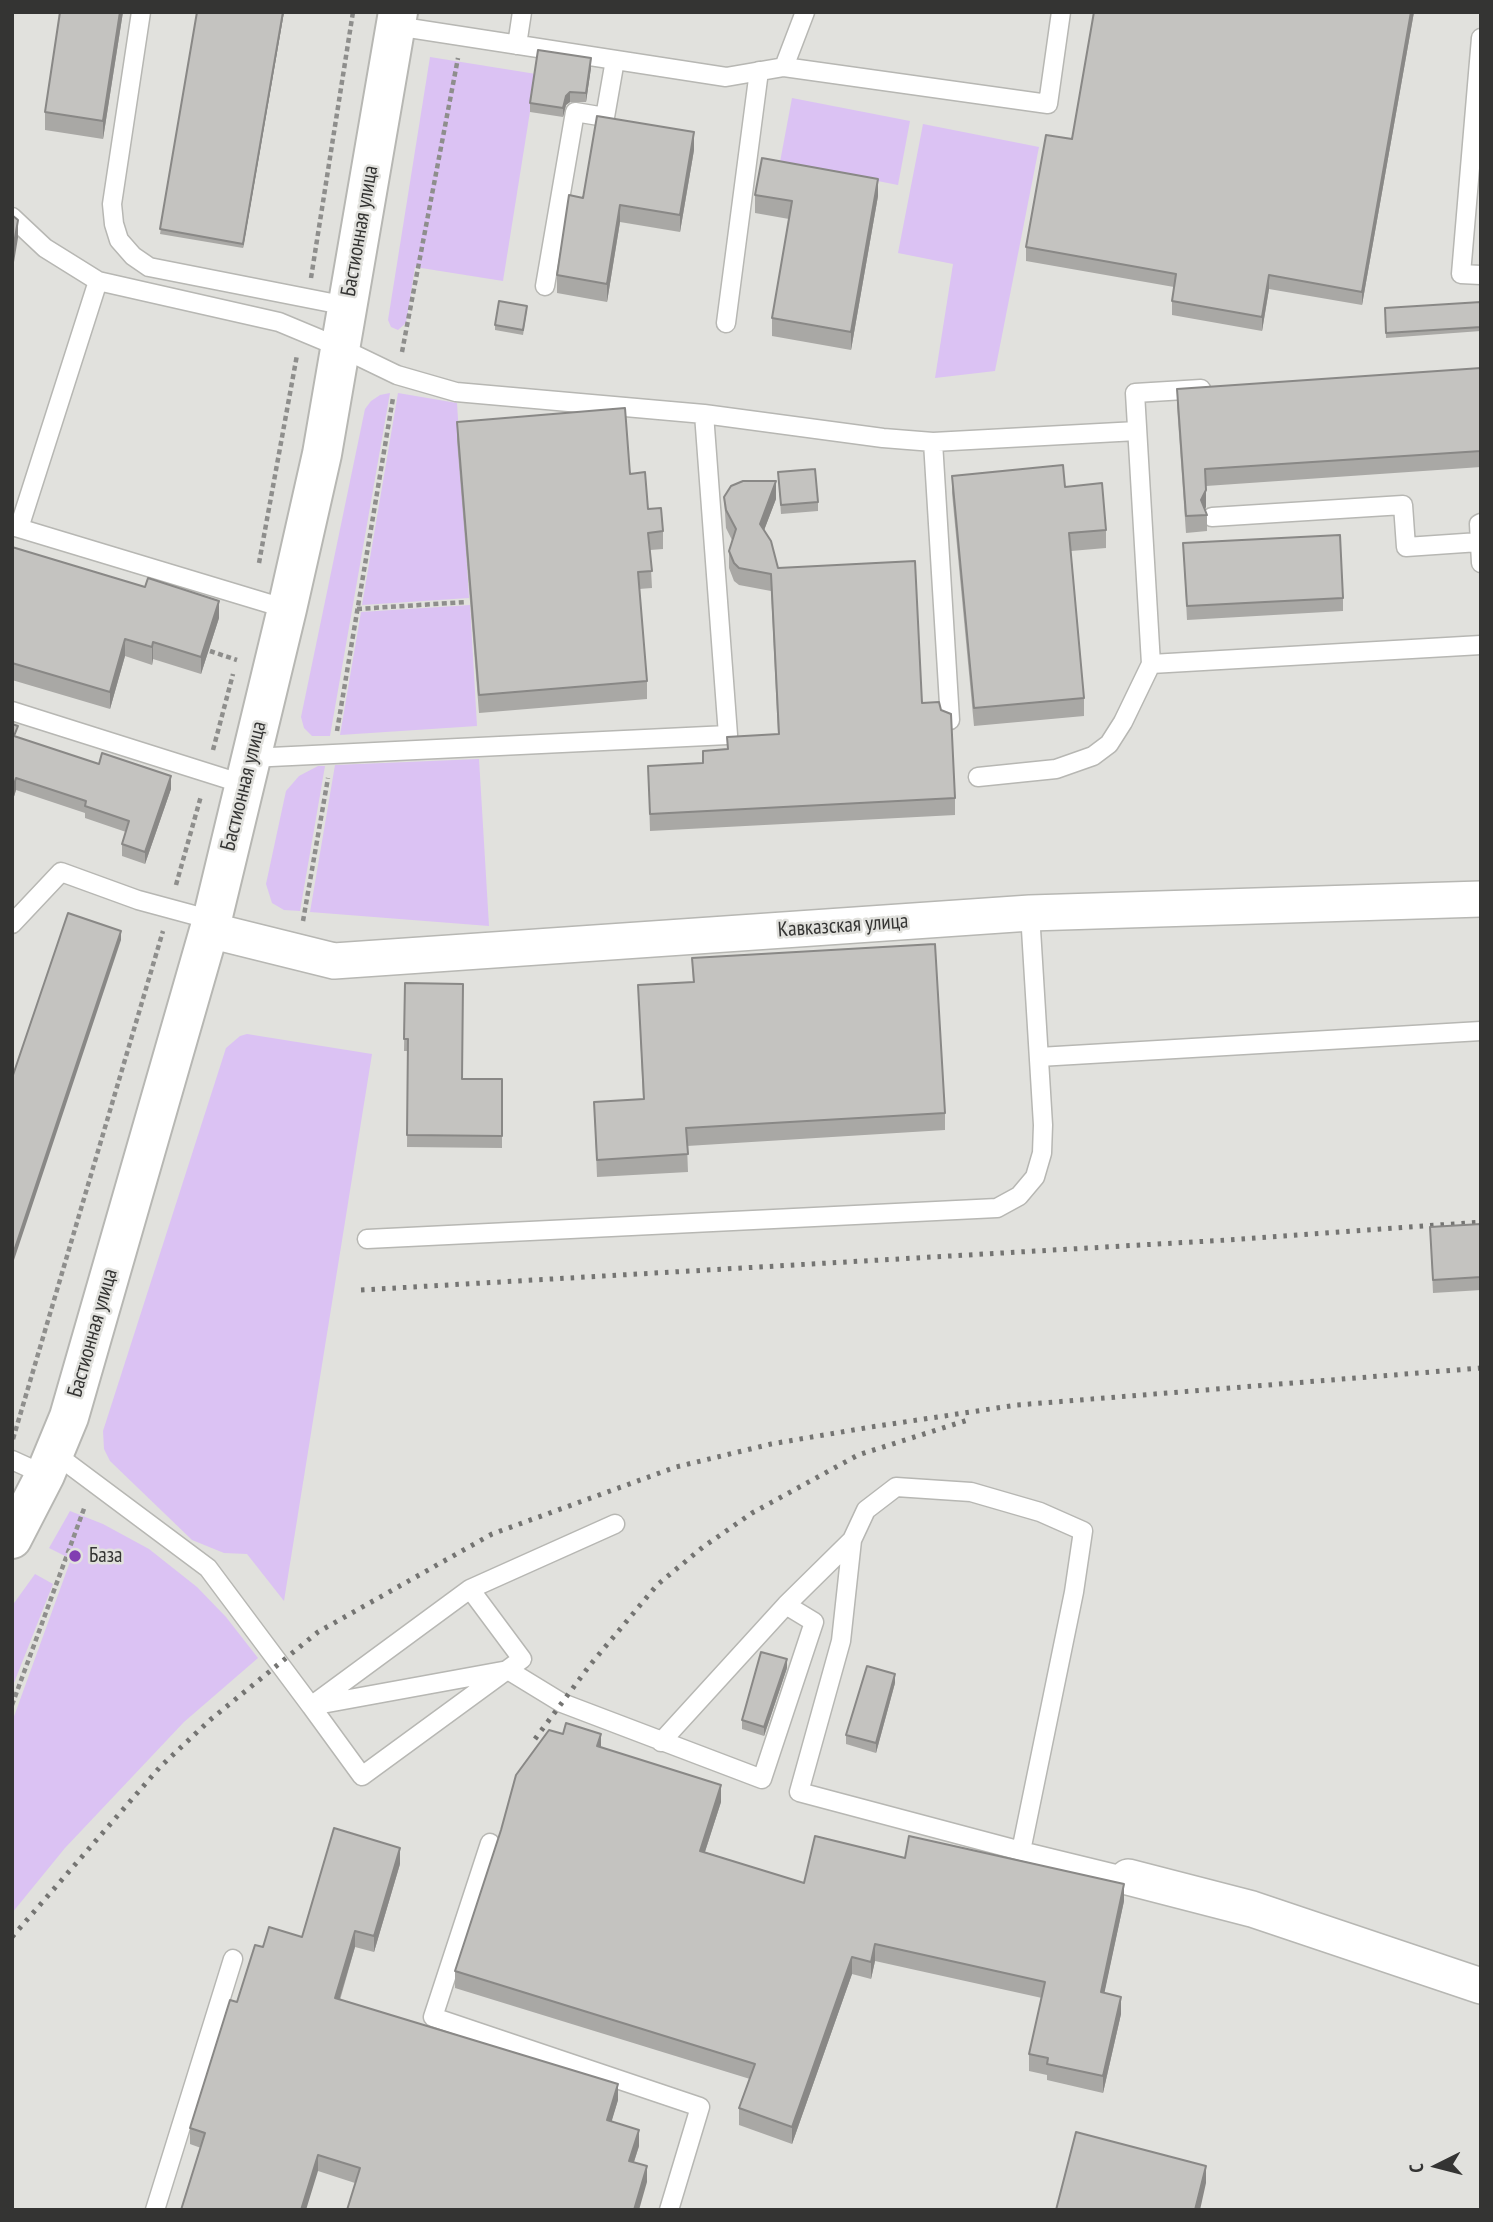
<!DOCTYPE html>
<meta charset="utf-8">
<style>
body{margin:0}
#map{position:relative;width:1493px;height:2222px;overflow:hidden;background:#e1e1dd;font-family:"PT Sans Narrow",sans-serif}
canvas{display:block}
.frame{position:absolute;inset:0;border:14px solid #343433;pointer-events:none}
.north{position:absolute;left:1402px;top:2131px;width:70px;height:70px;-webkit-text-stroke:5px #e1e1dd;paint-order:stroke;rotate:264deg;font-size:19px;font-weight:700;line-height:28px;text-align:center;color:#343433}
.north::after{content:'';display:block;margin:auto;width:24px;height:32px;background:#343433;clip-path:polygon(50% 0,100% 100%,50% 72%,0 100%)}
</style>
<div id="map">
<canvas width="1493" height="2222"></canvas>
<div class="frame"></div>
<div class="north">С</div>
</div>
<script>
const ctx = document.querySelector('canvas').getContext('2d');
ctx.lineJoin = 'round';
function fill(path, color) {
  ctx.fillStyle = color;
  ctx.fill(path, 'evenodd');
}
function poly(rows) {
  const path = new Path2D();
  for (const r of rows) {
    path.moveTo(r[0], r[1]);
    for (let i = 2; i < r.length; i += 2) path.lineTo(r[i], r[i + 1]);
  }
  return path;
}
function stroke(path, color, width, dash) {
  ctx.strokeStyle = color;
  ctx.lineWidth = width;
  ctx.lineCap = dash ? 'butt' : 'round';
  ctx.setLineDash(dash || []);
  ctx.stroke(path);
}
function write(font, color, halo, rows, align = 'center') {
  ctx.font = font + ' "PT Sans Narrow",sans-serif';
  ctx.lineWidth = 5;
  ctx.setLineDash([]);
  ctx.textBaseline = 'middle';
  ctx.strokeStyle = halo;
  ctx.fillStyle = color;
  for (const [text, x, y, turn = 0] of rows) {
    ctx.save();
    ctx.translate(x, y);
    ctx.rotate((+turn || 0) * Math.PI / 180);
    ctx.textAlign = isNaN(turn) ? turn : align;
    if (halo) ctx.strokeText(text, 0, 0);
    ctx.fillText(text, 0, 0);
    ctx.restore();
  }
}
fill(poly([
 [430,57,536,74,503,281,415,267,406,323,398,330,391,327,388,320],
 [792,98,910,121,898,185,780,162],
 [923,124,1039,147,995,371,935,378,953,264,898,253],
 [390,393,330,736,312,736,304,728,301,717,365,409,371,401,380,395],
 [398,393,457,403,469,598,362,605],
 [470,605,477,726,340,735,361,612],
 [479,759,489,926,310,912,335,765],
 [318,766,325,766,300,911,284,910,272,903,266,884,286,791,299,776],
 [247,1034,372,1054,284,1601,247,1554,224,1553,192,1540,110,1461,104,1449,103,1431,226,1048,240,1036],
 [70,1511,103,1524,149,1549,197,1587,226,1617,258,1658,184,1722,65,1848,12,1913,12,1722,71,1559,49,1548],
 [35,1574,53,1584,12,1688,12,1606]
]), '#dbc2f3');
const service = poly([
 [141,12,112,204,114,224,119,240,133,256,149,267,347,306],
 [396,26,726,77,784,67,1048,104,1061,12],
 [1481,38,1461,274,1481,275],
 [517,45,522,12],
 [784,67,805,12],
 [12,217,45,248,98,281,279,322,339,347,397,375,456,392,704,414,728,735,250,758],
 [545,286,575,112,605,117,615,60],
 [726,323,759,71],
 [1201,389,1135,393,1151,664,1481,645],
 [704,414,883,438,933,442,1137,431],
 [933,442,950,720],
 [1212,517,1403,505,1406,547,1479,542],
 [1481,523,1479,524,1481,563],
 [12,526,287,609],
 [19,528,98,281],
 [12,711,243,784],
 [978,777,1056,769,1093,756,1109,744,1123,722,1151,664],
 [12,924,61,872,138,900,212,920],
 [1039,1057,1481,1031],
 [367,1239,997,1208,1019,1196,1035,1177,1042,1153,1043,1125,1030,913],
 [54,1453,208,1568,311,1706,508,1670,562,1703,762,1779,814,1622,786,1605],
 [12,1460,45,1475],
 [470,1589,522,1659,362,1776,311,1706,470,1589],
 [470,1589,615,1524],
 [661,1742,786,1605,852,1540],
 [490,1843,433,2017,700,2107,669,2210],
 [1021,1851,1074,1592,1083,1531,1040,1512,971,1492,896,1487,866,1510,852,1540,841,1641,799,1792,1021,1851,1128,1877],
 [155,2210,233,1959]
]);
const minor = poly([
 [209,930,334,961,1030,913,1481,899],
 [1128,1877,1252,1909,1481,1986]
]);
const secondary = poly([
 [12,1539,45,1475,69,1417,212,920,287,609,322,454,398,12]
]);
stroke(service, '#b7b7b3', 21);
stroke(minor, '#b7b7b3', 38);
stroke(secondary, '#b7b7b3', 42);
stroke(poly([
 [311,278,353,12],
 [402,352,458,58],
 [259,563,297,355],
 [357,609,466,602],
 [210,651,237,660],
 [337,731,393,398],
 [213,750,233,674],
 [176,885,201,796],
 [303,921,328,778],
 [13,1439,163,931],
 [12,1705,85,1506]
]), '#8e8e8c', 4.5, [5, 3.5]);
stroke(service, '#fff', 18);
stroke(minor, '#fff', 35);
stroke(secondary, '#fff', 38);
stroke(poly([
 [361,1290,1227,1240,1481,1222],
 [535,1739,590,1665,657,1585,703,1547,752,1513,858,1455,971,1419],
 [12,1937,160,1767,210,1720,318,1632,492,1534,676,1467,771,1444,871,1427,1017,1405,1481,1368]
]), '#747472', 5, [3.5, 7]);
fill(poly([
 [123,12,103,139,45,130,45,112],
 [197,12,284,12,243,248,160,234],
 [1414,12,1362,305,1269,289,1262,331,1172,315,1172,301,1174,287,1026,261,1026,247,1072,139],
 [591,68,586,102,570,102,566,105,563,117,530,112,530,103],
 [694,150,680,232,620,222,607,302,557,293,557,275,583,198],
 [755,195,878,196,851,350,772,336,772,318,789,219,755,213],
 [1481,302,1481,331,1386,338,1385,308],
 [527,310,523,335,495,330,495,325],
 [1481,368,1481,467,1206,486,1206,507,1205,509,1207,515,1207,531,1186,533,1177,406,1177,389],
 [457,422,630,474,648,509,663,531,663,549,650,550,652,588,639,589,647,681,647,699,479,713,457,440],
 [778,472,818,502,818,511,781,514],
 [952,476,1065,487,1106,530,1106,548,1071,551,1084,698,1084,716,974,726,952,493],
 [724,497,776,499,764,530,778,568,922,703,955,798,955,815,650,831,648,766,703,763,727,749,727,737,778,734,771,591,739,585,734,581,729,568,729,551,732,540,726,528],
 [1183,543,1343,598,1343,611,1187,620],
 [12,547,219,618,201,674,153,659,152,665,125,656,110,709,12,680],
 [18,738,171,789,145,864,122,856,122,844,126,832,85,818,85,813,16,790,12,803],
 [692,958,945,1113,945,1130,687,1146,688,1172,597,1177,594,1102,643,1099,638,985,693,982],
 [405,983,462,1079,502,1079,502,1148,407,1147,408,1051,404,1051],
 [1481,1224,1481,1290,1433,1293,1430,1227],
 [787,1668,764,1736,742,1729,742,1720],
 [895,1683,876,1753,846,1744,846,1735],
 [563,1734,601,1747,721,1802,705,1852,804,1883,905,1858,1124,1901,1104,1993,1121,2014,1103,2093,1047,2080,1047,2075,1029,2071,1029,2054,1042,1998,875,1961,871,1979,852,1974,792,2144,739,2125,739,2108,750,2079,455,1988,455,1971],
 [400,1864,374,1952,355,1947,340,2000,618,2100,611,2122,639,2146,634,2162,647,2182,355,2183,318,2171,201,2148,190,2144,190,2128,237,2002,263,1947,302,1937]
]), '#a9a8a5');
fill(poly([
 [120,12,123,12,103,139,103,121],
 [283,12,284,12,243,248,243,244],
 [1411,12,1414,12,1362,305,1362,292],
 [591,58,591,68,586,102,586,93],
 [570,92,570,102,566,105,563,117,563,108,566,96],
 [694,132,694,150,680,232,680,215],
 [878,179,878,196,851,350,851,332],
 [620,205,620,222,607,302,607,284],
 [18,220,18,238,12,274,12,256],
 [1269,275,1269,289,1262,331,1262,317],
 [776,481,776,499,760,541,760,524],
 [1206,490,1206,507,1202,515,1201,500],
 [219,601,219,618,201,674,201,657],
 [125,639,125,656,110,709,110,692],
 [153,642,153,659,152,665,152,647],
 [171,776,171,789,145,864,145,852],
 [16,778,16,790,12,803,12,791],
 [121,931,121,940,14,1260,14,1251],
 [787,1659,787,1668,764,1736,764,1727],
 [895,1674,895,1683,876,1753,876,1743],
 [601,1734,601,1751,597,1746],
 [721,1785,721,1802,700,1867,700,1851],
 [400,1848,400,1864,374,1952,374,1936],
 [1124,1884,1124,1901,1101,2009,1101,1992],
 [355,1931,355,1947,335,2014,335,1998],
 [875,1944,875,1961,871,1979,871,1962],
 [852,1957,852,1974,792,2144,792,2127],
 [1121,1997,1121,2014,1103,2093,1103,2076],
 [618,2084,618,2100,607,2137,607,2120],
 [639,2130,639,2146,629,2177,629,2161],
 [318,2155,318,2171,306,2210,301,2210],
 [647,2166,647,2182,639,2210,634,2210],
 [1206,2166,1206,2183,1200,2210,1195,2210]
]), '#898886');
const building = poly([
 [60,12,120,12,103,121,45,112,60,12],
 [197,12,283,12,243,244,160,229,197,12],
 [1094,12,1411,12,1362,292,1269,275,1262,317,1172,301,1176,274,1026,247,1046,135,1072,139,1094,12],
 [538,50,591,58,586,93,570,92,566,96,563,108,530,103,538,50],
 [597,116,694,132,680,215,620,205,607,284,557,275,569,195,583,198,597,116],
 [762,158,878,179,851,332,772,318,792,201,755,195,762,158],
 [12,215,18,220,12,256,12,215],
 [499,301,527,306,523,330,495,325,499,301],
 [1481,302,1481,327,1386,333,1385,308,1481,302],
 [1481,368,1481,451,1205,469,1206,490,1201,500,1207,515,1186,516,1177,389,1481,368],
 [625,408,630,474,645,472,648,509,661,508,663,531,648,533,652,571,638,572,647,681,479,695,457,422,625,408],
 [1063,465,1065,487,1102,483,1106,530,1069,533,1084,698,974,708,952,476,1063,465],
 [815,469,818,502,781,505,778,472,815,469],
 [743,481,776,481,760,524,771,541,778,568,915,561,922,703,939,702,941,710,951,714,955,798,650,814,648,766,703,763,703,751,728,749,727,737,779,734,771,574,739,568,734,563,729,551,736,529,726,510,724,497,731,486,743,481],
 [1340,535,1343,598,1187,606,1183,543,1340,535],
 [12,547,145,587,148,578,219,601,201,657,153,642,152,647,125,639,110,692,12,663,12,547],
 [12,724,18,726,14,736,99,764,102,753,171,776,145,852,122,844,129,821,85,806,86,801,16,778,12,791,12,724],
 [68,913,121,931,14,1251,12,1250,12,1078,68,913],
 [935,944,945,1113,686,1128,688,1154,597,1160,594,1102,644,1099,638,985,694,982,692,958,935,944],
 [405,983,463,984,462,1079,502,1079,502,1136,407,1135,408,1039,404,1039,405,983],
 [1481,1224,1481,1277,1433,1280,1430,1227,1481,1224],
 [761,1652,787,1659,764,1727,742,1720,761,1652],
 [867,1666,895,1674,876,1743,846,1735,867,1666],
 [566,1723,601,1734,597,1746,721,1785,700,1851,804,1883,815,1836,905,1858,909,1836,1124,1884,1101,1992,1121,1997,1103,2076,1047,2064,1048,2058,1029,2054,1045,1982,875,1944,871,1962,852,1957,792,2127,739,2108,755,2064,455,1971,501,1830,516,1775,549,1730,563,1734,566,1723],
 [334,1828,400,1848,374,1936,355,1931,335,1998,618,2084,607,2120,639,2130,629,2161,647,2166,634,2210,347,2210,360,2168,318,2155,301,2210,181,2210,205,2133,190,2128,230,2000,237,2002,255,1945,263,1947,269,1927,302,1937,334,1828],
 [1076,2132,1206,2166,1195,2210,1056,2210,1076,2132]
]);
fill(building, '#c4c3c0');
stroke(building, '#898886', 2);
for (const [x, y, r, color] of [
 [75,1556,7,"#813eb2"]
]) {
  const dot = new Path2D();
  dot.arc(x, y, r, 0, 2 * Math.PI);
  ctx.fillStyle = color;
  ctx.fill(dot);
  stroke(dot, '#e1e1dd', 2.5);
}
write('21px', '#343433', '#e1e1dd', [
 ["Бастионная улица",360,231,-80],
 ["Бастионная улица",244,786,-76],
 ["Кавказская улица",843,926,-4],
 ["Бастионная улица",93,1333,-74]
]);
write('21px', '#343433', '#e1e1dd', [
 ["База",89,1556]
], 'left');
</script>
